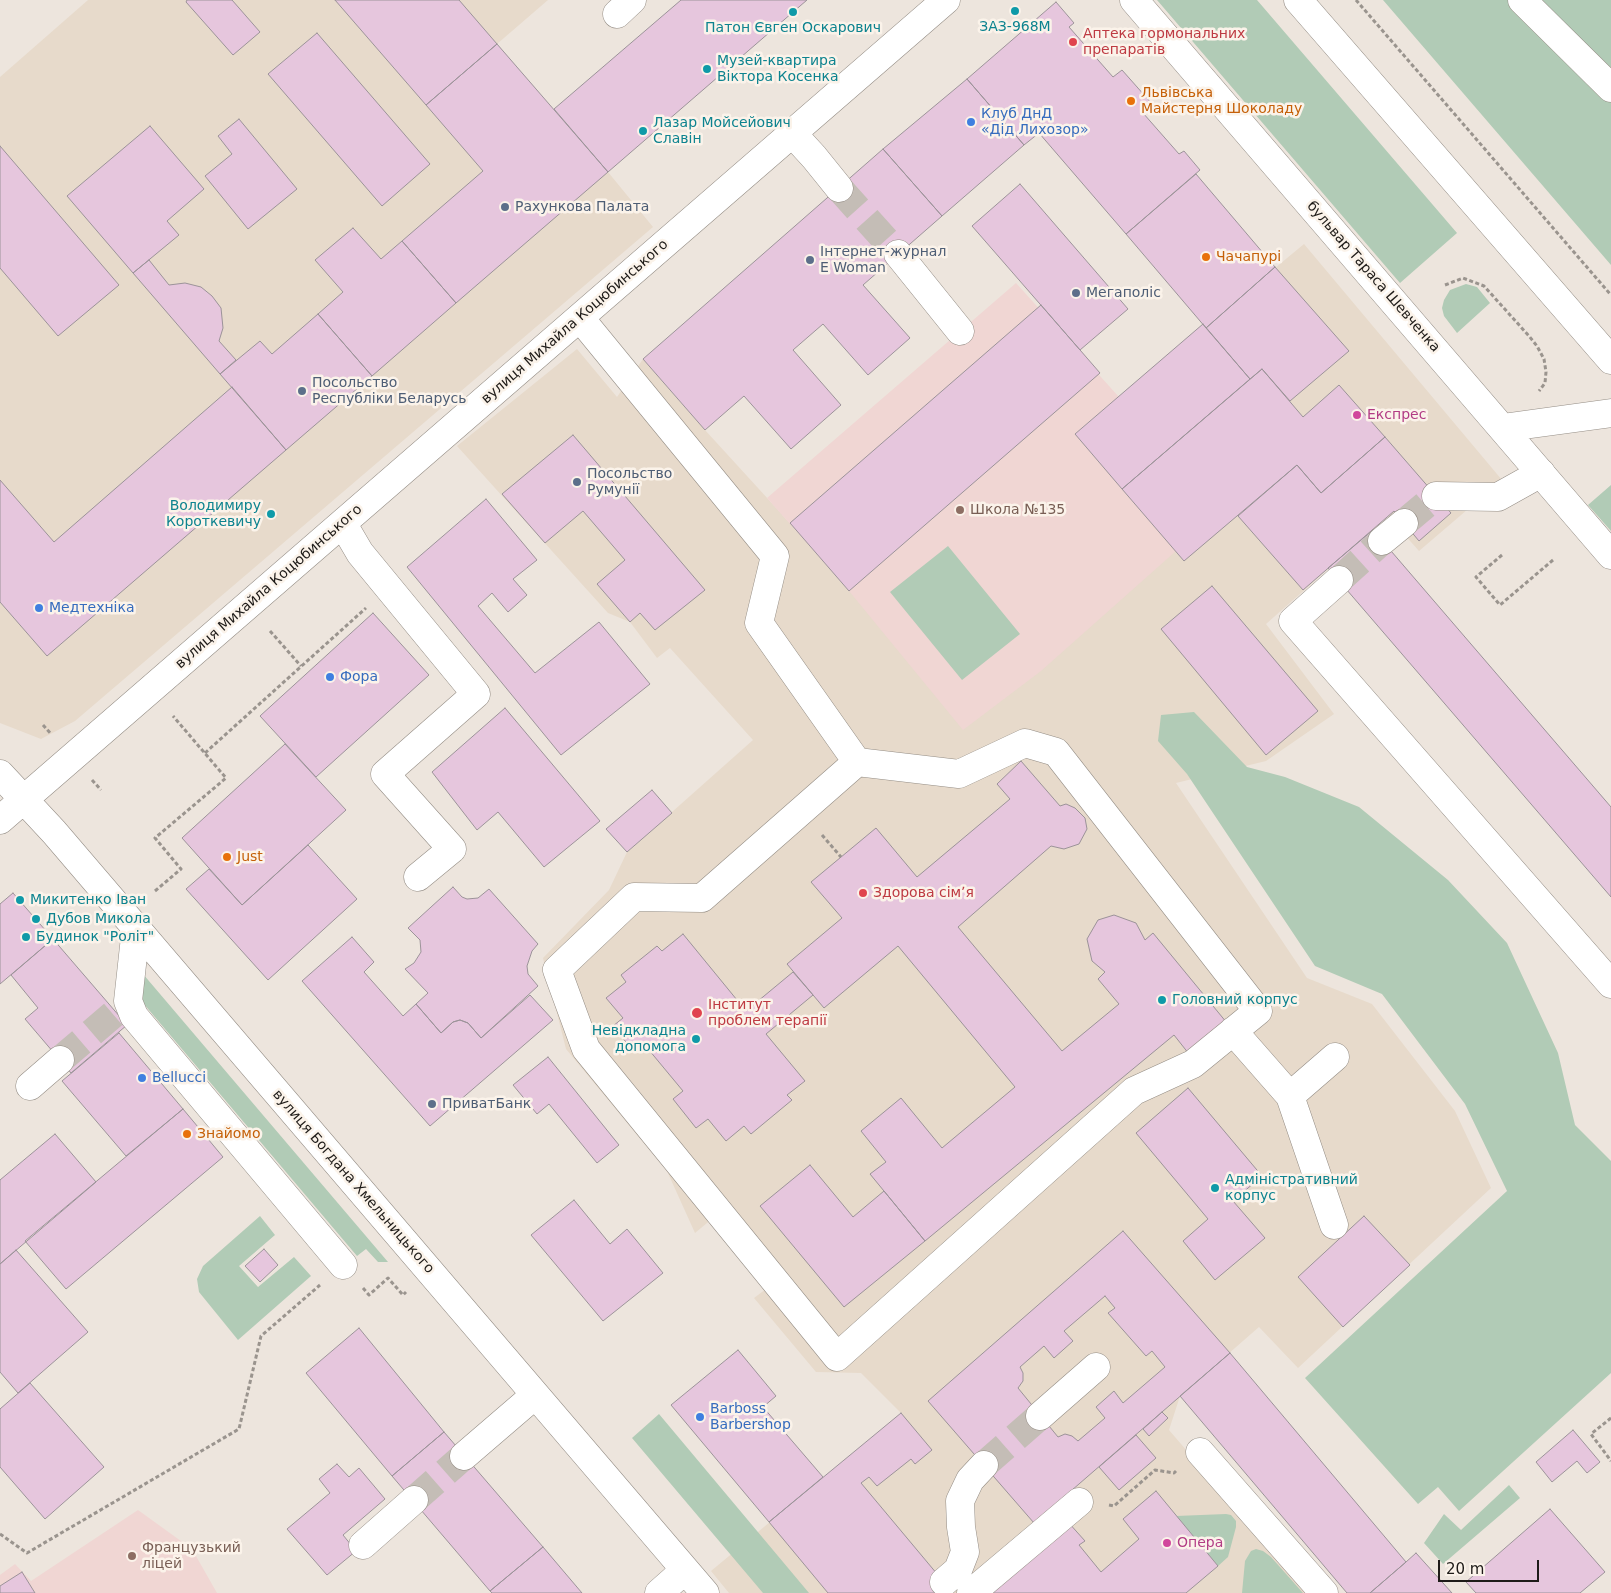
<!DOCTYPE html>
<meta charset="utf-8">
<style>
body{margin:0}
#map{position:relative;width:1611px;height:1593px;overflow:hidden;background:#ede5dd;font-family:"DejaVu Sans",sans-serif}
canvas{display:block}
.scale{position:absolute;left:1438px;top:1560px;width:101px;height:22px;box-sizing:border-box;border:2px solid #1e1b18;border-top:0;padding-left:6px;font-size:15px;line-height:18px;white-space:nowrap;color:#1e1b18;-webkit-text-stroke:4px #fbf3ea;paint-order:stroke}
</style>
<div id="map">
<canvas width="1611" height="1593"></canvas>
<div class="scale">20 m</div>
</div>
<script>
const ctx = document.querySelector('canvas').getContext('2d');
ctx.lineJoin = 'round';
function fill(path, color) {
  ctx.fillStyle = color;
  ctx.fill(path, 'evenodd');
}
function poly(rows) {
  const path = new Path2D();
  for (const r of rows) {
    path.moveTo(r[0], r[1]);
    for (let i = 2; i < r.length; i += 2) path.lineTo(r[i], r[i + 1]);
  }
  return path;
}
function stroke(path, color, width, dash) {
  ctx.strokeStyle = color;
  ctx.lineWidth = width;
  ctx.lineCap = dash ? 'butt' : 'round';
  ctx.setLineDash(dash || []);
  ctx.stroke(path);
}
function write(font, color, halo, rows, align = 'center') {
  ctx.font = font + ' "DejaVu Sans",sans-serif';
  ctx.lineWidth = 5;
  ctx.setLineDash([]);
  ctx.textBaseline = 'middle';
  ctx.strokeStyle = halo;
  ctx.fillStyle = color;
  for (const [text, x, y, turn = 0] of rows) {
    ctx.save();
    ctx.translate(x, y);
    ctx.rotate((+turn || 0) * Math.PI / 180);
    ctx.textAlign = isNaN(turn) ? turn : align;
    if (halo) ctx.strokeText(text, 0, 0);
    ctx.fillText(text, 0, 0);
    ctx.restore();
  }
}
fill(poly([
 [88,0,548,0,497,44,608,172,653,227,75,721,41,739,0,723,0,77],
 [1304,244,1502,480,1419,551,1388,516,1266,624,1334,714,1266,761,1176,783,1307,978,1372,1004,1455,1111,1491,1188,1298,1368,1259,1327,1180,1396,1169,1430,1309,1593,729,1593,711,1571,901,1413,861,1373,816,1372,754,1298,770,1286,713,1218,695,1233,667,1171,566,1049,543,958,609,890,627,852,753,740,670,648,657,658,630,622,608,613,457,446,577,349,617,397,643,359,705,430,790,523,849,591,1075,434]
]), '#e7dacb');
fill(poly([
 [1016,283,1119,397,1075,434,1176,551,1041,671,963,730,849,591,767,498],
 [138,1510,192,1549,217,1593,0,1593,0,1575,15,1564,31,1581]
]), '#f0d6d3');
fill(poly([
 [1157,0,1257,0,1457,233,1400,283],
 [1383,0,1611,0,1611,265],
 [1466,284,1477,287,1490,303,1457,333,1444,316,1442,308,1444,300,1450,290],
 [1611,485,1611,531,1588,505],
 [948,546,1020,634,962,680,890,592],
 [1194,712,1247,767,1285,777,1359,807,1448,880,1507,943,1558,1053,1575,1125,1611,1161,1611,1373,1459,1511,1438,1487,1418,1504,1305,1378,1507,1191,1465,1104,1382,994,1315,966,1187,774,1158,741,1161,715],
 [143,974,388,1262,378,1262,366,1249,357,1256,143,1003,141,991],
 [260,1216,275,1235,239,1266,258,1287,294,1257,311,1276,238,1340,199,1292,197,1279,203,1266],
 [659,1414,809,1593,763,1593,632,1438],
 [1509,1485,1520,1498,1443,1564,1424,1543,1444,1514,1461,1530],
 [1226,1514,1231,1515,1236,1521,1236,1527,1228,1557,1218,1566,1176,1516],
 [1256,1549,1263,1551,1271,1557,1303,1593,1242,1593,1245,1561,1251,1551]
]), '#b1cbb6');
const building = poly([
 [187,0,232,0,260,32,233,55,186,2,187,0],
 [335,0,459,0,497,44,426,105,335,0],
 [681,0,807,0,608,172,554,109,681,0],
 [1056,2,1074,23,1069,27,1113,77,1122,70,1153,105,1143,113,1179,154,1184,151,1200,170,1126,234,1039,133,1024,145,967,79,1056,2],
 [317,33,430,164,382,206,268,74,317,33],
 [497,44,608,172,456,303,402,241,483,171,426,105,497,44],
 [967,79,1024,145,942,216,883,149,967,79],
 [239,119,297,189,248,229,205,176,232,154,218,136,239,119],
 [150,126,204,189,167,221,179,235,133,273,67,196,150,126],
 [0,146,119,285,58,336,0,268,0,146],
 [883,149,942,216,863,285,910,338,868,375,823,324,793,350,841,405,791,449,744,396,705,430,643,359,883,149],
 [1196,174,1275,267,1206,328,1126,234,1196,174],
 [1020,184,1128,309,1080,350,972,226,1020,184],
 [353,228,381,259,402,241,456,303,372,376,318,314,343,292,315,260,353,228],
 [149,260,169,285,185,283,201,287,212,296,221,308,223,328,219,341,236,360,220,374,133,273,149,260],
 [1275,267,1349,351,1290,401,1262,369,1250,379,1206,328,1275,267],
 [1041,305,1100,373,849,591,790,523,1041,305],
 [318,314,372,376,286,450,220,374,260,341,272,354,318,314],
 [1203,324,1250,379,1122,489,1075,434,1203,324],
 [1262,369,1303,417,1339,385,1385,437,1321,493,1297,465,1184,561,1122,489,1262,369],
 [232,387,286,450,47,656,0,602,0,480,54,542,232,387],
 [573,435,705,590,655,630,640,613,630,622,597,584,625,560,583,511,545,543,502,494,573,435],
 [1385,437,1451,513,1419,541,1394,511,1303,590,1238,516,1297,465,1321,493,1385,437],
 [486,499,537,560,513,579,527,595,508,612,492,593,478,606,535,673,599,622,650,684,561,755,407,567,486,499],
 [1373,530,1611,807,1611,897,1328,568,1373,530],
 [1212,586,1318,711,1266,755,1161,629,1212,586],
 [373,613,429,675,316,777,260,716,373,613],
 [505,708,600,821,544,867,498,812,477,830,432,772,505,708],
 [285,744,346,810,242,905,182,838,285,744],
 [1021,761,1060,806,1066,804,1075,808,1085,818,1087,829,1079,844,1064,849,1051,846,958,927,1062,1051,1119,1004,1098,979,1105,972,1092,961,1087,939,1098,920,1114,915,1136,923,1145,940,1153,933,1227,1023,1189,1054,1174,1035,925,1241,870,1174,886,1162,861,1131,901,1098,942,1148,1015,1087,898,946,824,1008,787,964,842,918,811,882,876,828,917,877,1010,799,997,784,1021,761],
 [652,790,672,813,627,852,606,829,652,790],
 [308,845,357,899,268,980,186,889,209,869,242,905,308,845],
 [453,887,462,897,467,899,478,898,489,889,538,944,532,951,527,966,528,974,538,986,481,1038,468,1023,460,1020,453,1022,441,1033,416,1004,428,993,405,969,414,963,421,952,420,940,408,928,453,887],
 [13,893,53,939,0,984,0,904,13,893],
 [683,934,746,1011,793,972,813,995,766,1034,805,1081,787,1095,792,1100,751,1134,744,1126,726,1141,708,1119,696,1128,673,1099,683,1091,644,1044,634,1052,613,1026,623,1018,606,998,626,982,621,975,657,946,662,951,683,934],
 [352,937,374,962,364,972,403,1016,416,1004,441,1033,453,1022,460,1020,468,1023,481,1038,530,995,553,1020,430,1126,302,981,352,937],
 [53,939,127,1025,71,1073,25,1019,38,1008,11,975,53,939],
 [119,1033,183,1109,126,1156,62,1081,119,1033],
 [548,1057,619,1145,597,1163,549,1104,537,1114,513,1085,548,1057],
 [1188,1088,1262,1176,1233,1201,1265,1238,1215,1280,1183,1241,1208,1219,1136,1133,1188,1088],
 [183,1109,223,1157,66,1289,25,1241,183,1109],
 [55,1134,96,1182,0,1264,0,1180,55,1134],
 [810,1165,853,1217,884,1191,925,1241,844,1307,760,1206,810,1165],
 [574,1200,610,1244,627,1229,663,1273,603,1321,531,1235,574,1200],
 [1364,1216,1410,1265,1343,1327,1298,1277,1364,1216],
 [1123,1231,1230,1353,1034,1523,928,1401,1123,1231],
 [1105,1296,1115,1308,1108,1313,1146,1356,1152,1351,1165,1367,1123,1403,1114,1391,1096,1407,1105,1418,1078,1441,1072,1436,1065,1434,1058,1437,1018,1388,1023,1381,1023,1373,1020,1367,1044,1346,1054,1358,1073,1341,1064,1331,1105,1296],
 [264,1249,278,1265,260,1282,245,1266,264,1249],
 [16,1250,88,1332,18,1393,0,1372,0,1264,16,1250],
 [359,1328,444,1432,392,1476,306,1373,359,1328],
 [738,1350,776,1396,763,1407,823,1477,769,1522,671,1405,738,1350],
 [1230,1353,1406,1562,1370,1593,1347,1593,1180,1396,1230,1353],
 [30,1383,104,1467,45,1519,0,1467,0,1409,30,1383],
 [1162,1412,1168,1418,1149,1436,1143,1429,1162,1412],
 [901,1413,932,1450,915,1464,911,1459,877,1486,869,1477,861,1483,953,1593,828,1593,769,1522,901,1413],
 [1573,1430,1600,1462,1587,1473,1577,1461,1552,1482,1536,1462,1573,1430],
 [444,1432,543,1547,490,1591,392,1476,444,1432],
 [1136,1435,1156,1458,1119,1490,1099,1467,1136,1435],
 [337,1464,349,1477,359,1468,385,1499,343,1535,356,1551,327,1575,287,1529,330,1493,319,1479,337,1464],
 [1156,1491,1218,1566,1186,1593,984,1593,1068,1522,1085,1541,1079,1545,1101,1572,1139,1539,1123,1519,1156,1491],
 [1550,1509,1605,1572,1580,1593,1476,1593,1466,1582,1550,1509],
 [543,1547,582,1593,492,1593,490,1591,543,1547],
 [1416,1553,1452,1593,1370,1593,1406,1562,1416,1553],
 [22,1572,35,1593,0,1593,0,1586,22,1572]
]);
fill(building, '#e6c6dd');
stroke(building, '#9c9399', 1);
stroke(poly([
 [839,188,898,254],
 [1404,523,1436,496],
 [1339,580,1382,541],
 [60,1060,116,1012],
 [984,1465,1040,1416],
 [414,1500,464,1456]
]), '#c4bdb6', 28, [28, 14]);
const minor = poly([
 [1522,0,1611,88],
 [617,14,632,0],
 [792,133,814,157,839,188],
 [898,254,960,331],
 [580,318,775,556,759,623,857,762,959,774,1025,743,1056,752,1258,1011,1193,1064,1134,1091,837,1357,586,1049,557,970,634,897,702,898,857,762],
 [1436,496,1498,497,1541,473],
 [343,524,360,553,476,694,385,774,452,849,418,877],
 [1382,541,1404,523],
 [1339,580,1293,621,1611,984],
 [0,774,54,832,705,1593],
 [0,820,946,0],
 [136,928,128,1001,134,1016,343,1265],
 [1233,1031,1290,1096,1334,1225],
 [30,1086,60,1060],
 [1290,1096,1335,1057],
 [1040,1416,1096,1367],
 [1200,1452,1324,1593],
 [464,1456,535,1395],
 [363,1545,414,1500],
 [944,1582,958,1570,965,1552,961,1527,960,1501,970,1480,984,1465],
 [659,1593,685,1570],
 [971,1593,1079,1502]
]);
const major = poly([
 [1134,0,1611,555],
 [1298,0,1611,360],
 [1502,428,1611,413]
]);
stroke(minor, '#948d85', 29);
stroke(major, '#948d85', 29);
stroke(poly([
 [1356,0,1611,295],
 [1445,285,1463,278,1484,286,1529,336,1537,346,1544,359,1546,372,1545,383,1539,391],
 [1502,555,1476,577,1500,605,1553,560],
 [270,631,301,666],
 [43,725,51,734],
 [205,753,366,608],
 [92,780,101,790],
 [822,835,841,857],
 [155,891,181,869,155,838,226,778,173,716],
 [363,1288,369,1295,388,1278,403,1295,406,1292],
 [1611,1418,1591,1434,1611,1461],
 [1109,1505,1114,1506,1155,1470,1174,1473,1176,1471],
 [0,1534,27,1553,239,1429,261,1336,320,1285]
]), '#9a948e', 3, [4, 2.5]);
stroke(minor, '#fff', 28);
stroke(major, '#fff', 28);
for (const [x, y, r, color] of [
 [1015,11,5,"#0f9aa8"],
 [793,12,5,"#0f9aa8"],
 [1073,42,5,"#e0444e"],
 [707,69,5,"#0f9aa8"],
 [1131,101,5,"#e8710a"],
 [971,122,5,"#3f7fe0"],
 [643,131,5,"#0f9aa8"],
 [505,207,5,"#5c6f8a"],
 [1206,257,5,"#e8710a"],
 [810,260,5,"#5c6f8a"],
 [1076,293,5,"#5c6f8a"],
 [302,391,5,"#5c6f8a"],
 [1357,415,5,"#d1479c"],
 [577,482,5,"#5c6f8a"],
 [960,510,5,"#8d6e63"],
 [271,514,5,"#0f9aa8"],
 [39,608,5,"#3f7fe0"],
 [330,677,5,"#3f7fe0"],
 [227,857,5,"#e8710a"],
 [863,893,5,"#e0444e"],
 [20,900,5,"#0f9aa8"],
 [36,919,5,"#0f9aa8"],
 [26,937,5,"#0f9aa8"],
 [1162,1000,5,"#0f9aa8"],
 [697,1013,6,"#e0444e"],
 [696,1039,5,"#0f9aa8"],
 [142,1078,5,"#3f7fe0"],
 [432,1104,5,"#5c6f8a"],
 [187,1134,5,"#e8710a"],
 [1215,1188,5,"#0f9aa8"],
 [700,1417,5,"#3f7fe0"],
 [1167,1543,5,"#d1479c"],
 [132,1556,5,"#8d6e63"]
]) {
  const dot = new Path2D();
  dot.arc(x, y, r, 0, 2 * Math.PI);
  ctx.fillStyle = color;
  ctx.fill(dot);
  stroke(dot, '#fbf3ea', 2);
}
write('14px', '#0d838f', '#fbf3ea', [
 ["ЗАЗ-968М",1015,27,"center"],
 ["Патон Євген Оскарович",793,28,"center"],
 ["Музей-квартира",717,61],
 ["Віктора Косенка",717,77],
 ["Лазар Мойсейович",653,123],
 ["Славін",653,139],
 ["Володимиру",261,506,"right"],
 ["Короткевичу",261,522,"right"],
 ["Микитенко Іван",30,900],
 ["Дубов Микола",46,919],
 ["Будинок \"Роліт\"",36,937],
 ["Головний корпус",1172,1000],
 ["Невідкладна",686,1031,"right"],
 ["допомога",686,1047,"right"],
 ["Адміністративний",1225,1180],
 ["корпус",1225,1196]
], 'left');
write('14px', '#be3a42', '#fbf3ea', [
 ["Аптека гормональних",1083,34],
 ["препаратів",1083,50],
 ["Здорова сімʼя",873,893],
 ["Інститут",708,1005],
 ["проблем терапії",708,1021]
], 'left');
write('14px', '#c56008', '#fbf3ea', [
 ["Львівська",1141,93],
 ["Майстерня Шоколаду",1141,109],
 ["Чачапурі",1216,257],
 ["Just",237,857],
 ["Знайомо",197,1134]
], 'left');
write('14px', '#366cbe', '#fbf3ea', [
 ["Клуб ДнД",981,114],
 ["«Дід Лихозор»",981,130],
 ["Медтехніка",49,608],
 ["Фора",340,677],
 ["Bellucci",152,1078],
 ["Barboss",710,1409],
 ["Barbershop",710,1425]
], 'left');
write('14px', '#4e5e75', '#fbf3ea', [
 ["Рахункова Палата",515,207],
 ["Інтернет-журнал",820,252],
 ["E Woman",820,268],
 ["Мегаполіс",1086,293],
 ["Посольство",312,383],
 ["Республіки Беларусь",312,399],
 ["Посольство",587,474],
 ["Румунії",587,490],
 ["ПриватБанк",442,1104]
], 'left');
write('14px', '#1e1b18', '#fbf3ea', [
 ["бульвар Тараса Шевченка",1373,277,49],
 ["вулиця Михайла Коцюбинського",575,322,-41],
 ["вулиця Михайла Коцюбинського",269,587,-41],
 ["вулиця Богдана Хмельницького",353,1182,49]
]);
write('14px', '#b23c85', '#fbf3ea', [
 ["Експрес",1367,415],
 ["Опера",1177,1543]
], 'left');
write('14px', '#785e54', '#fbf3ea', [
 ["Школа №135",970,510],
 ["Французький",142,1548],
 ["ліцей",142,1564]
], 'left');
</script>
